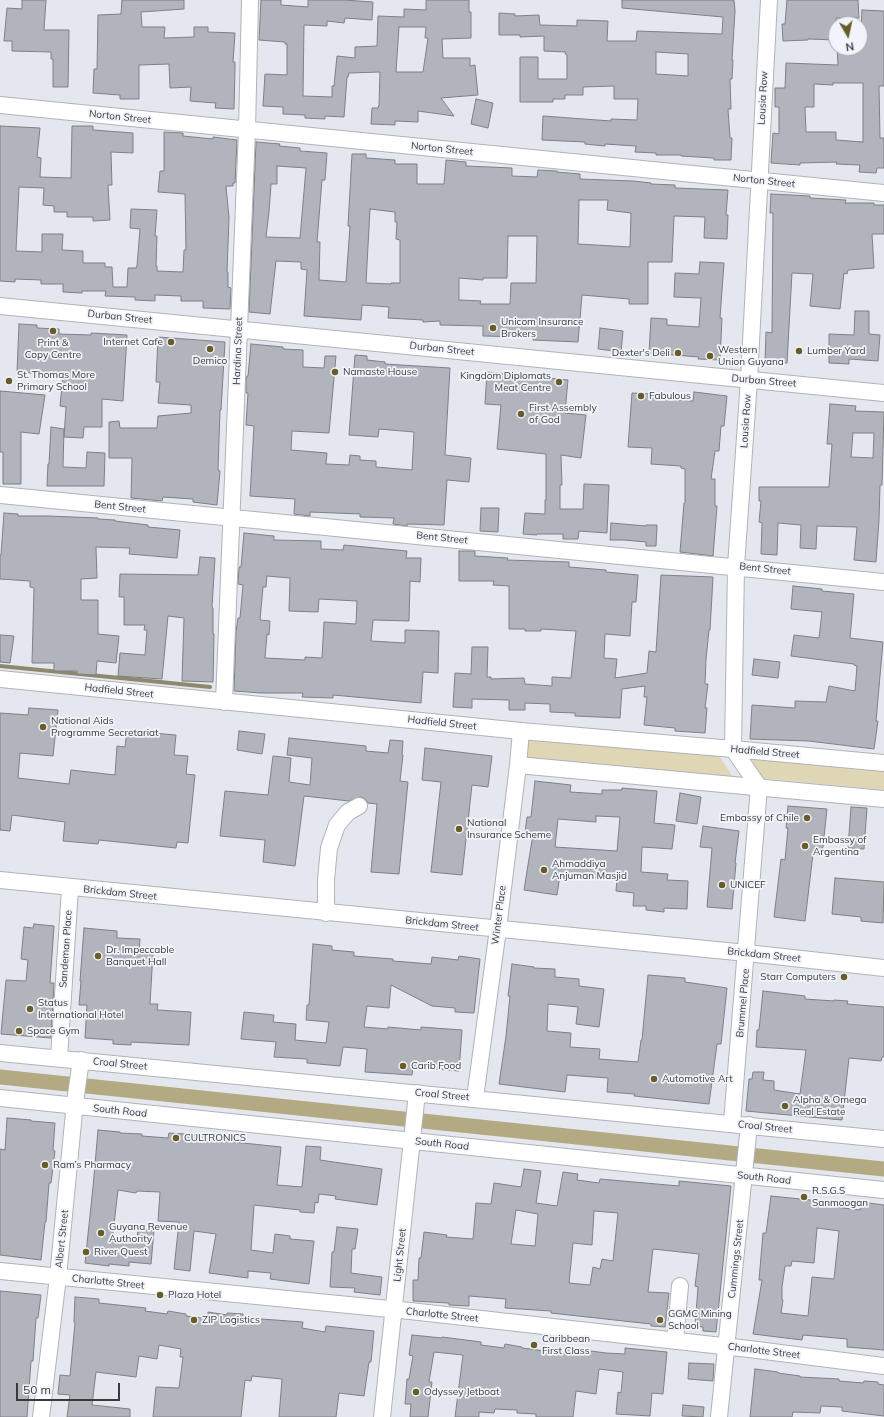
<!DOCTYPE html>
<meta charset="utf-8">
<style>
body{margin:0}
#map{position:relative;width:884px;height:1417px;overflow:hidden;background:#e4e7ee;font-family:Mulish,sans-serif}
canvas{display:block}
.north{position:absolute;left:828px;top:16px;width:40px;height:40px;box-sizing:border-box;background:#f1f4fb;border:1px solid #a7aaaf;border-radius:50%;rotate:171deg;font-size:11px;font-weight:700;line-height:16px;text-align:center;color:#393a3c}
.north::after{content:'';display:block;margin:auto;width:14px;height:18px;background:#685c29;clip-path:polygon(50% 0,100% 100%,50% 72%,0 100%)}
.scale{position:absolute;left:16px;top:1383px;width:104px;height:18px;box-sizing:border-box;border:2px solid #393a3c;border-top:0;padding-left:5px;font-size:12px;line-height:14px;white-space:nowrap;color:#393a3c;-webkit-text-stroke:3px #f1f4fb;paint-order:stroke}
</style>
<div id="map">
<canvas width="884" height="1417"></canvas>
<div class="north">N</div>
<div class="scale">50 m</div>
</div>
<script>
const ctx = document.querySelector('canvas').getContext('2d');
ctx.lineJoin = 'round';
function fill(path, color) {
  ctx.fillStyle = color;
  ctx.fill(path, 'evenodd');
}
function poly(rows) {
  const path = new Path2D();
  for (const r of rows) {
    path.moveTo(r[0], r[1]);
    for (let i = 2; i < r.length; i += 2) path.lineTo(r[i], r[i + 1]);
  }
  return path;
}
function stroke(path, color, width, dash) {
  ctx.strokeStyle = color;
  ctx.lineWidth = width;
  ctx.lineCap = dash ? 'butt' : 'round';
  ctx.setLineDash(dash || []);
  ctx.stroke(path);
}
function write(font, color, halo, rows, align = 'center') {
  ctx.font = font + ' Mulish,sans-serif';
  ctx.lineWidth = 3.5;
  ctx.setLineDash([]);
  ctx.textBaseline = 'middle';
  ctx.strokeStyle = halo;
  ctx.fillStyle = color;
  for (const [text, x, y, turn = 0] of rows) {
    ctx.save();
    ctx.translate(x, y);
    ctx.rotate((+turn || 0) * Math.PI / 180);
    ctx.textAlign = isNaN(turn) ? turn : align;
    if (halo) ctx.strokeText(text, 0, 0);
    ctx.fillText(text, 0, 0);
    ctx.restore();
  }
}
fill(poly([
 [527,738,719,756,733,777,527,759],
 [751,757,884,770,884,790,759,778]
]), '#ded6b4');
stroke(poly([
 [0,666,210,687]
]), '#8e886d', 4);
stroke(poly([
 [0,1077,884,1169]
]), '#b3a982', 15);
const building = poly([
 [22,0,46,0,44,30,69,30,68,87,53,87,53,59,51,59,51,52,12,51,12,41,4,41,7,8,22,9,22,0],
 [122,0,184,0,184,9,141,12,142,27,165,27,164,38,194,37,194,27,208,27,208,32,235,33,233,62,235,62,235,69,234,109,215,108,216,103,190,101,191,87,170,88,169,64,139,65,139,99,120,99,120,95,93,93,94,69,97,69,98,15,121,14,122,0],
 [261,0,281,0,281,5,308,7,308,0,344,0,373,2,372,20,345,18,344,23,327,21,327,26,304,25,303,96,332,97,332,86,334,86,337,56,355,58,355,47,377,46,378,16,404,17,404,9,426,10,426,0,469,0,469,12,471,12,471,38,442,39,443,58,470,58,470,66,475,65,478,95,441,98,454,116,418,111,418,122,395,121,395,125,371,124,372,108,378,108,379,105,380,72,349,73,348,77,347,77,344,117,325,116,325,119,305,118,305,115,283,114,283,107,263,106,265,74,287,75,287,44,285,44,285,42,259,40,261,0],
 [399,27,426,27,425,38,428,38,423,72,396,72,399,27],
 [622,0,734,0,735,11,732,60,733,60,732,79,730,79,731,109,728,109,730,138,732,138,731,160,714,160,714,158,681,156,681,155,656,155,656,153,635,152,636,146,605,144,605,146,585,144,585,142,542,140,543,116,611,121,611,119,637,120,638,99,614,99,614,86,583,87,583,95,565,95,565,99,553,99,553,102,520,102,520,57,538,57,538,79,567,79,567,55,565,54,566,52,544,51,544,36,520,37,520,35,499,35,499,13,515,14,515,16,539,15,540,25,577,26,577,20,608,21,607,41,636,41,637,31,722,34,723,17,622,8,622,0],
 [656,52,688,54,688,76,656,74,656,52],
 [787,0,858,0,859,18,836,18,836,40,808,39,808,40,783,41,782,24,785,24,787,0],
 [862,10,884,11,884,86,879,86,880,138,884,138,884,168,877,168,876,173,859,172,860,165,836,164,837,162,800,163,800,165,771,163,773,133,779,134,779,107,775,107,775,88,785,88,786,63,838,65,837,48,860,48,862,10],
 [833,83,863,83,863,142,836,140,836,132,806,132,805,107,814,107,814,84,833,85,833,83],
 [476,99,493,103,488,128,471,124,476,99],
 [0,126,40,128,37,157,41,158,40,177,71,178,72,126,93,126,93,130,133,133,133,153,111,152,112,185,108,185,110,220,93,221,93,217,67,217,67,212,54,212,54,206,43,205,44,188,19,187,16,251,42,252,42,234,63,234,62,250,83,251,83,263,105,263,105,267,112,267,113,287,127,287,128,268,136,268,137,266,140,229,130,228,131,209,157,210,155,236,157,236,156,266,157,266,157,271,183,272,184,250,186,250,185,194,158,192,160,171,164,171,164,132,183,133,183,136,213,139,213,137,237,140,235,183,233,183,233,186,226,186,229,218,227,272,228,272,228,287,231,288,230,309,203,308,203,301,181,301,181,296,155,295,155,301,135,300,135,297,105,296,106,291,82,291,82,293,63,292,63,284,41,284,41,280,15,279,15,282,0,281,0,126],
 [256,142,280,144,279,146,300,148,300,151,327,153,325,180,322,180,317,242,320,242,319,280,346,282,350,226,348,226,352,154,366,154,366,158,395,160,395,164,417,164,417,184,444,184,446,160,466,162,466,166,512,168,512,176,537,177,538,170,557,171,557,172,580,174,580,179,633,181,651,183,651,184,675,185,675,188,728,190,726,215,728,215,727,239,704,238,705,217,674,216,672,262,648,262,648,304,629,304,629,299,582,295,578,342,533,340,533,337,483,336,483,326,440,325,440,321,423,322,423,320,388,318,389,307,362,305,361,320,304,316,307,270,301,269,301,262,276,261,270,314,249,312,256,142],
 [277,166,306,168,300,238,266,237,269,212,271,184,277,184,277,166],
 [579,200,608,200,607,210,631,213,630,247,578,244,579,200],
 [370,209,395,212,395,222,397,222,396,239,400,240,400,283,391,283,391,284,366,283,370,209],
 [508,236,537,236,536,283,511,283,510,304,480,304,481,301,459,300,459,278,483,280,483,278,507,278,508,236],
 [771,194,810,196,810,198,846,200,845,203,874,203,874,205,884,205,884,234,872,234,874,268,848,270,847,274,844,273,840,309,810,306,813,274,792,273,787,363,765,362,766,332,772,333,773,213,770,213,771,194],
 [700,262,724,263,720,318,722,318,720,360,698,359,699,357,649,353,651,318,667,319,667,325,699,327,701,298,674,297,675,273,699,274,700,262],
 [855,311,869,311,869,334,880,335,878,361,849,359,849,364,829,363,829,334,854,335,855,311],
 [19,324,37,325,37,328,59,329,59,334,91,335,91,333,127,335,123,401,102,399,102,427,84,427,83,438,64,437,66,407,60,406,63,375,17,372,19,324],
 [600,328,623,331,621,352,598,349,600,328],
 [158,337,225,342,221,410,220,410,218,470,220,471,217,505,193,502,193,499,163,497,162,501,131,498,132,458,109,458,109,422,119,421,120,428,157,428,158,416,191,413,191,405,158,403,160,382,156,382,158,337],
 [251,344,283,347,283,349,303,350,303,367,324,368,325,356,336,356,329,433,292,431,291,450,327,453,326,464,349,465,350,455,360,456,360,460,376,461,376,467,412,470,414,432,379,429,378,437,349,435,355,355,367,356,367,360,385,362,385,364,450,368,445,455,471,458,469,482,447,480,444,525,407,524,407,526,393,524,394,518,360,517,360,514,310,512,310,516,294,514,295,499,250,496,254,426,246,425,248,393,246,393,246,380,247,376,248,376,251,344],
 [487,372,568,380,565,413,586,415,581,458,561,455,562,485,560,485,560,509,583,509,584,484,609,485,607,533,579,531,578,539,563,539,563,534,537,534,537,535,523,534,525,513,545,514,545,500,546,500,546,454,497,449,501,405,485,404,487,372],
 [0,391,45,395,39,434,21,432,21,484,3,484,3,452,0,452,0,391],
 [694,392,727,396,724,426,721,426,719,451,715,451,711,479,715,479,715,506,717,506,713,556,680,552,684,503,685,503,685,469,681,468,681,466,651,464,652,448,628,447,632,393,650,394,650,398,693,401,694,392],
 [830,404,856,406,855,411,884,412,882,485,880,485,879,520,876,562,854,560,857,527,817,526,816,549,800,548,801,525,778,523,777,555,761,554,762,523,759,522,761,501,759,501,759,487,829,487,832,444,827,444,830,404],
 [853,433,874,433,873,458,851,457,853,433],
 [51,427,64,429,63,467,86,468,87,452,105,453,104,486,47,486,48,464,49,464,51,427],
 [481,508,499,508,498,532,480,531,481,508],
 [4,513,18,514,18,516,48,516,98,518,98,519,115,520,115,521,148,525,148,527,180,530,177,558,129,554,130,548,96,547,97,578,81,579,81,600,98,600,98,634,119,636,116,663,97,661,96,675,77,674,77,671,54,671,54,663,32,663,34,588,30,587,30,581,0,579,0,555,1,555,4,513],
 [611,523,646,526,646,525,657,525,656,546,646,546,646,542,624,540,610,540,611,523],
 [244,533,274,536,274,540,321,541,321,549,343,550,344,545,407,551,406,558,421,558,420,582,410,581,409,621,373,620,371,641,405,643,405,630,439,631,438,673,423,672,421,703,333,695,333,698,302,697,303,693,261,693,234,691,236,632,238,618,240,618,243,585,238,584,239,567,241,567,244,533],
 [267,576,290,578,289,611,318,612,319,599,357,601,356,624,324,622,322,658,305,657,305,660,265,658,267,634,269,635,270,621,260,620,263,587,266,587,267,576],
 [459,551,475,551,475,556,508,558,507,560,569,562,569,567,606,570,606,572,638,575,636,602,632,602,630,636,605,634,604,658,617,659,615,678,647,673,649,651,656,652,661,575,713,577,710,630,709,630,706,659,705,684,708,684,705,708,707,708,705,733,675,731,675,728,644,725,647,697,644,697,645,686,622,689,620,718,575,716,575,713,550,712,550,704,525,703,525,710,509,710,509,700,472,699,472,708,453,707,455,673,471,674,472,647,488,647,487,677,491,677,491,679,524,678,525,684,552,686,552,677,571,678,576,631,541,629,541,631,525,631,525,629,509,629,509,586,493,585,494,581,459,581,459,551],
 [200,557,215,558,212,607,213,608,213,634,214,634,213,682,182,681,184,618,168,616,162,679,118,676,120,653,145,655,147,630,144,630,145,625,124,625,124,597,119,597,120,574,198,575,200,557],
 [793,586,822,589,822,591,854,594,850,638,883,642,876,721,878,721,874,749,809,741,750,739,752,705,795,708,795,701,826,702,829,686,855,691,857,666,854,665,854,664,791,656,794,635,819,638,822,612,791,609,793,586],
 [0,635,14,636,10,663,0,662,0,635],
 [754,659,780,662,778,678,752,675,754,659],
 [29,708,58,710,53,756,20,753,18,778,69,784,71,770,115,775,117,746,125,747,127,731,176,735,174,755,188,756,186,774,195,775,188,843,177,842,176,848,99,840,98,844,63,841,65,822,12,815,10,831,0,830,0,713,28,715,29,708],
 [239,731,265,734,262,754,237,750,239,731],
 [289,738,366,746,366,751,388,753,390,740,403,741,402,755,403,755,400,781,408,782,399,874,371,872,377,804,368,803,364,798,360,797,349,801,304,796,295,866,263,862,265,840,220,836,225,791,268,795,273,756,291,758,289,782,310,785,312,758,287,755,289,738],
 [425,748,492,756,488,787,472,785,462,875,431,872,441,782,422,780,425,748],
 [535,781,571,785,570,792,602,794,602,790,622,790,622,788,657,791,654,823,675,825,672,849,642,847,641,872,668,874,667,880,688,881,687,909,664,908,664,912,646,910,646,906,633,906,634,893,616,891,617,879,560,875,557,895,524,890,533,834,525,833,527,817,531,817,535,781],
 [596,816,620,817,617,851,555,847,558,819,596,822,596,816],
 [680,793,701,797,697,824,676,821,680,793],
 [788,806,827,809,822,855,813,854,805,921,774,917,781,859,785,860,788,828,786,828,788,806],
 [851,807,867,808,864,849,848,848,851,807],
 [703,826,739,831,735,863,736,863,732,909,707,907,712,848,700,847,703,826],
 [835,878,884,882,883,923,861,921,861,917,832,914,835,878],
 [34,924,54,926,50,983,54,983,51,1038,1,1034,6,980,26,981,28,960,21,959,24,927,33,928,34,924],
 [84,928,117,931,117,938,140,939,139,953,153,953,150,1004,158,1004,157,1010,191,1012,189,1045,131,1042,131,1045,113,1044,113,1040,85,1038,87,1005,79,1005,81,981,80,981,84,928],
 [313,944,332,946,332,950,354,952,354,956,393,959,393,961,431,964,432,957,458,960,459,956,480,959,474,1013,455,1012,455,1008,432,1006,391,985,389,1008,367,1006,364,1027,388,1029,388,1027,421,1030,421,1027,462,1030,459,1071,413,1067,412,1075,365,1072,367,1049,343,1047,340,1066,307,1063,307,1059,274,1057,276,1042,241,1039,244,1012,274,1015,273,1022,296,1024,295,1040,326,1043,329,1022,306,1020,307,1005,309,1005,313,944],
 [512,964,534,967,534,968,555,969,555,977,579,979,579,986,604,989,599,1027,576,1024,578,1007,548,1004,547,1031,571,1033,570,1047,600,1049,599,1059,638,1062,641,1040,642,1040,648,975,685,978,685,982,727,988,721,1044,717,1044,709,1104,634,1096,635,1094,607,1092,608,1078,567,1075,565,1092,499,1084,506,1036,510,996,508,996,512,964],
 [763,991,805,996,805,999,834,1001,834,1000,848,1001,847,1004,884,1007,884,1057,882,1057,881,1061,849,1058,842,1120,746,1111,749,1079,752,1079,753,1072,764,1072,763,1080,774,1081,774,1090,800,1094,806,1050,756,1047,757,1030,759,1030,763,991],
 [7,1118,31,1120,31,1121,55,1123,53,1150,55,1151,51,1183,49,1183,46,1222,45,1222,41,1260,0,1255,0,1149,5,1150,7,1118],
 [98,1130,120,1132,120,1133,142,1134,142,1136,168,1138,169,1133,185,1134,205,1136,205,1139,281,1147,277,1185,302,1187,306,1146,321,1147,320,1160,382,1169,377,1205,335,1199,336,1196,319,1194,318,1203,315,1202,314,1213,300,1212,300,1210,254,1205,251,1250,273,1253,275,1234,290,1236,290,1239,314,1241,309,1284,270,1279,271,1273,248,1271,248,1278,209,1273,216,1234,194,1231,190,1271,174,1269,179,1222,158,1221,160,1192,137,1191,136,1193,118,1190,112,1241,137,1243,138,1229,154,1231,151,1264,129,1262,129,1266,109,1264,109,1266,85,1263,93,1187,98,1130],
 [524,1169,541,1171,536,1203,557,1206,563,1172,578,1174,577,1180,599,1183,600,1179,679,1186,679,1181,731,1186,716,1332,703,1331,703,1327,695,1326,698,1287,695,1286,699,1254,653,1249,648,1292,669,1293,665,1327,651,1326,651,1324,551,1313,551,1311,505,1308,506,1299,469,1296,469,1306,449,1305,449,1303,413,1301,413,1280,418,1280,419,1258,421,1258,424,1232,447,1235,446,1237,473,1239,476,1203,491,1204,494,1183,521,1187,524,1169],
 [516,1210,538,1214,535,1246,511,1244,516,1210],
 [594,1211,618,1213,613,1261,602,1259,600,1269,593,1267,590,1285,569,1283,573,1243,592,1245,594,1211],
 [771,1196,820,1201,819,1205,860,1210,861,1202,884,1205,884,1350,847,1347,847,1339,803,1335,802,1340,753,1334,762,1280,759,1280,763,1233,766,1233,771,1196],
 [817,1228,839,1231,834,1279,812,1277,808,1316,781,1313,783,1300,782,1299,782,1287,785,1266,791,1266,792,1261,814,1263,817,1228],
 [337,1227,358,1229,355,1249,352,1249,351,1273,382,1277,380,1295,354,1292,355,1288,330,1287,332,1252,334,1252,337,1227],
 [0,1291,41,1295,38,1318,36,1318,33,1361,31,1361,27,1417,0,1417,0,1291],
 [75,1297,99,1299,99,1303,146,1308,145,1311,167,1314,168,1311,186,1314,186,1316,201,1318,202,1315,208,1316,208,1312,227,1315,227,1313,243,1314,243,1316,261,1319,303,1322,302,1328,325,1332,326,1326,374,1331,371,1362,369,1362,364,1396,339,1393,336,1417,279,1417,282,1379,252,1376,251,1381,245,1380,241,1417,153,1417,156,1387,179,1388,183,1357,180,1357,181,1349,159,1345,157,1359,139,1356,136,1377,96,1372,92,1405,130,1409,130,1417,67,1417,70,1395,58,1394,60,1375,70,1376,75,1323,74,1322,75,1297],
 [412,1335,442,1338,442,1337,481,1342,481,1345,504,1348,505,1344,522,1347,522,1348,567,1354,568,1348,606,1353,625,1354,625,1348,667,1352,663,1394,652,1393,650,1416,616,1414,618,1392,621,1393,623,1372,599,1369,596,1394,576,1391,573,1417,536,1417,536,1414,517,1413,517,1410,495,1409,494,1413,479,1412,479,1417,455,1417,463,1355,434,1352,429,1382,432,1382,428,1417,410,1417,411,1404,405,1404,407,1379,409,1379,413,1356,409,1355,412,1335],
 [689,1363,714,1364,713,1381,688,1379,689,1363],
 [755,1369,778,1372,778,1373,800,1376,800,1377,839,1379,839,1381,863,1383,864,1381,878,1382,878,1384,884,1385,884,1416,842,1411,842,1407,821,1406,820,1413,793,1412,792,1417,750,1417,755,1369],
 [683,1405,704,1407,703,1417,682,1416,683,1405]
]);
fill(building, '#b1b5bb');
stroke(building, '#7d8086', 1);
const minor = poly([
 [0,105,884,193],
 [0,306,884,393],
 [0,495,884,582],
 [0,679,521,731,733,749,884,763],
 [224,702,247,130,250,0],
 [518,765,884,799],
 [0,880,747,953,884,968],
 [326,913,326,880,329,848,337,825,348,812,359,806],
 [0,1053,884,1139],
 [59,1058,70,888],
 [0,1098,884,1190],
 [475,1098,498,929,518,765,521,731],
 [732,1123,759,787,733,749,736,566,749,380,769,0],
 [0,1271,410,1311,749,1349,884,1366],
 [675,1341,680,1286],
 [41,1417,58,1277,75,1102,81,1060],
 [382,1417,417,1093],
 [719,1417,749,1125]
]);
stroke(minor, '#b0b3b9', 18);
stroke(minor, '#fff', 16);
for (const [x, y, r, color] of [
 [493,328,4,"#685c29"],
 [53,331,4,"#685c29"],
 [171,342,4,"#685c29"],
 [210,349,4,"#685c29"],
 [799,351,4,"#685c29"],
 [678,353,4,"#685c29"],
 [710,356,4,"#685c29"],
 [335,372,4,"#685c29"],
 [9,381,4,"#685c29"],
 [559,382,4,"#685c29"],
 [641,396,4,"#685c29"],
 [521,414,4,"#685c29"],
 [43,727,4,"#685c29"],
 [807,818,4,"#685c29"],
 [459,829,4,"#685c29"],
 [805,846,4,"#685c29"],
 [544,870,4,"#685c29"],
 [722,885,4,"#685c29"],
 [98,956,4,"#685c29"],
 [844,977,4,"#685c29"],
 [30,1009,4,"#685c29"],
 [19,1031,4,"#685c29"],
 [403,1066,4,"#685c29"],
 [654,1079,4,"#685c29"],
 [785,1106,4,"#685c29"],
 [176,1138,4,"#685c29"],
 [45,1165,4,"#685c29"],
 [804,1197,4,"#685c29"],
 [101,1233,4,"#685c29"],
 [86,1252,4,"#685c29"],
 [160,1295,4,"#685c29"],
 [194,1320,4,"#685c29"],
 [660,1320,4,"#685c29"],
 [534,1345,4,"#685c29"],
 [416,1392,4,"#685c29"]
]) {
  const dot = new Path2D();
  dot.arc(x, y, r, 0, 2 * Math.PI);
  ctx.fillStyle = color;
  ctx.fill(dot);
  stroke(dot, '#f1f4fb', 1.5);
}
write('10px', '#393a3c', '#f1f4fb', [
 ["Lousia Row",763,98,-87],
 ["Norton Street",120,117,6],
 ["Norton Street",442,149,6],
 ["Norton Street",764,181,6],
 ["Durban Street",120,317,6],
 ["Durban Street",442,349,6],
 ["Hardina Street",238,351,-88],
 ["Durban Street",764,381,5],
 ["Lousia Row",746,421,-86],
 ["Bent Street",120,507,6],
 ["Bent Street",442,538,6],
 ["Bent Street",765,569,6],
 ["Hadfield Street",119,691,6],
 ["Hadfield Street",442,723,6],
 ["Hadfield Street",765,752,5],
 ["Brickdam Street",120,893,6],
 ["Winter Place",499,915,-83],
 ["Brickdam Street",442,924,6],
 ["Sandeman Place",66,949,-86],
 ["Brickdam Street",764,955,6],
 ["Brummel Place",743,1003,-85],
 ["Croal Street",120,1064,6],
 ["Croal Street",442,1095,5],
 ["South Road",120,1111,6],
 ["Croal Street",765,1127,6],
 ["South Road",442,1144,6],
 ["South Road",764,1178,6],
 ["Albert Street",62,1239,-84],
 ["Light Street",400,1255,-84],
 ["Cummings Street",736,1259,-84],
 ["Charlotte Street",108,1282,6],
 ["Charlotte Street",442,1315,6],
 ["Charlotte Street",764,1351,7]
]);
write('10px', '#393a3c', '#f1f4fb', [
 ["Unicom Insurance",501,322],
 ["Brokers",501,334],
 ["Internet Cafe",163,342,"right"],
 ["Print &",53,343,"center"],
 ["Copy Centre",53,355,"center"],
 ["Western",718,350],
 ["Union Guyana",718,362],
 ["Lumber Yard",807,351],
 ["Dexter's Deli",670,353,"right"],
 ["Demico",210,361,"center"],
 ["Namaste House",343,372],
 ["St. Thomas More",17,375],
 ["Primary School",17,387],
 ["Kingdom Diplomats",551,376,"right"],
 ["Meat Centre",551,388,"right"],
 ["Fabulous",649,396],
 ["First Assembly",529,408],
 ["of God",529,420],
 ["National Aids",51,721],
 ["Programme Secretariat",51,733],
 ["Embassy of Chile",799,818,"right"],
 ["National",467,823],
 ["Insurance Scheme",467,835],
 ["Embassy of",813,840],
 ["Argentina",813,852],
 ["Ahmaddiya",552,864],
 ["Anjuman Masjid",552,876],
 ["UNICEF",730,885],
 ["Dr. Impeccable",106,950],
 ["Banquet Hall",106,962],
 ["Starr Computers",836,977,"right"],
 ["Status",38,1003],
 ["International Hotel",38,1015],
 ["Space Gym",27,1031],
 ["Carib Food",411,1066],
 ["Automotive Art",662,1079],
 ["Alpha & Omega",793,1100],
 ["Real Estate",793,1112],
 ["CULTRONICS",184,1138],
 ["Ram’s Pharmacy",53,1165],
 ["R.S.G.S",812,1191],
 ["Sanmoogan",812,1203],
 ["Guyana Revenue",109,1227],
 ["Authority",109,1239],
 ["River Quest",94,1252],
 ["Plaza Hotel",168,1295],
 ["GGMC Mining",668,1314],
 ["School",668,1326],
 ["ZIP Logistics",202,1320],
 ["Caribbean",542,1339],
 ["First Class",542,1351],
 ["Odyssey Jetboat",424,1392]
], 'left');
</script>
